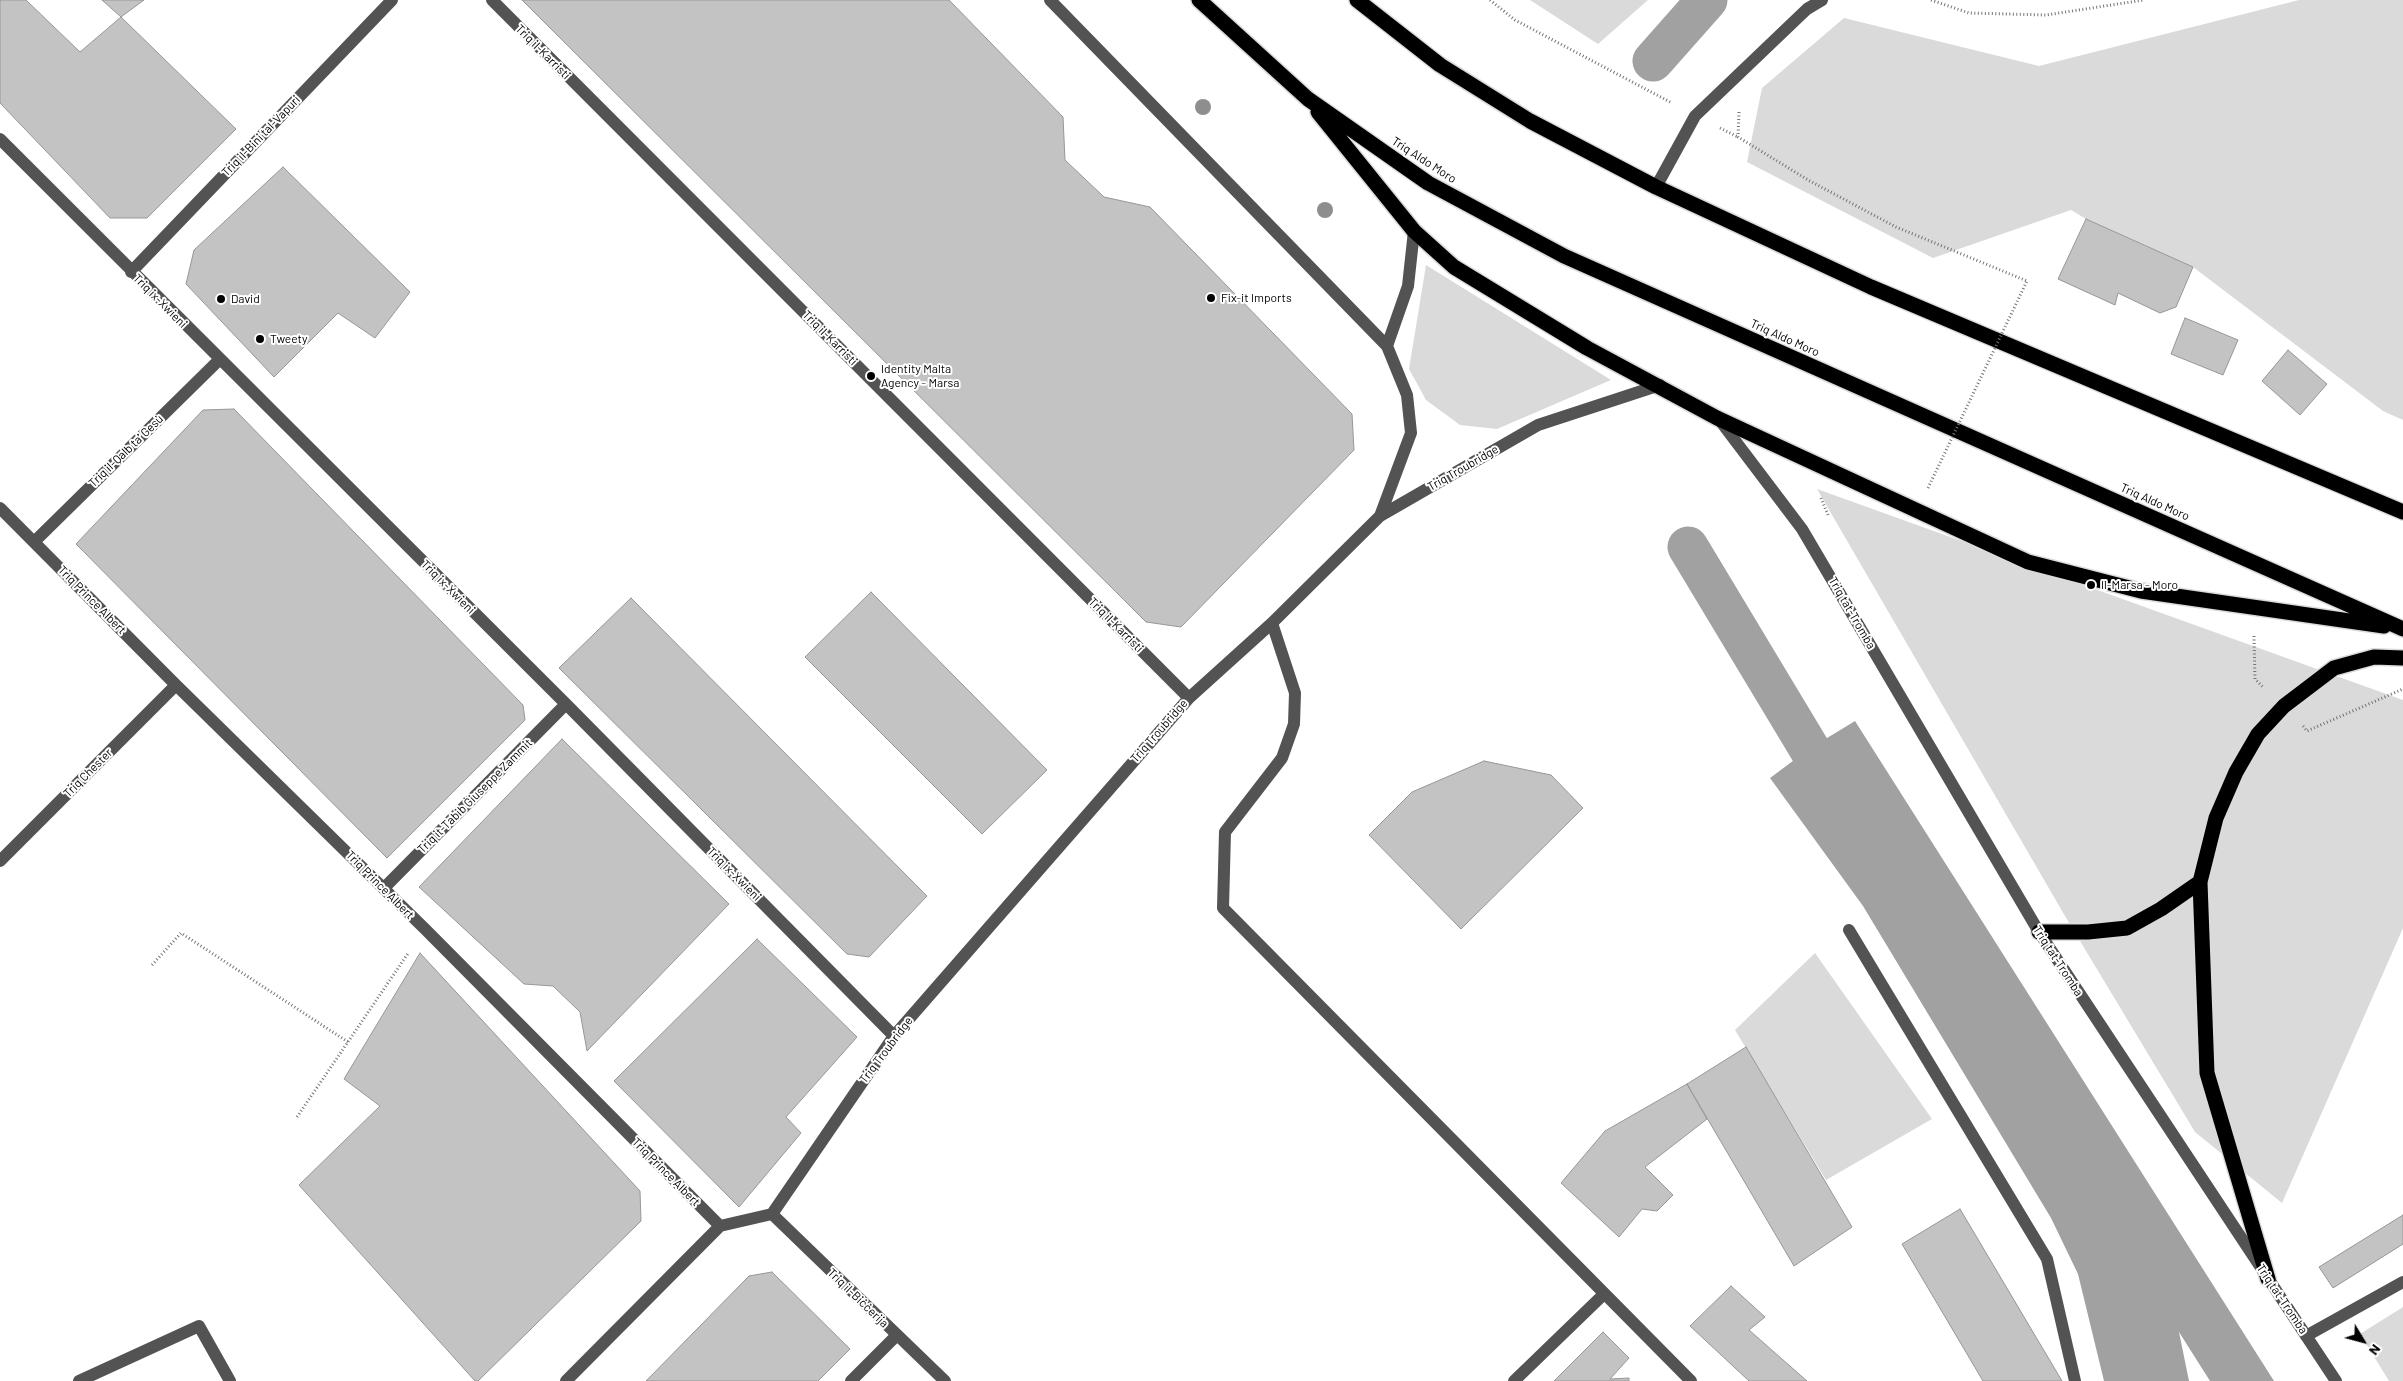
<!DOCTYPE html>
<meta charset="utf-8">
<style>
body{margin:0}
#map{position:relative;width:2403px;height:1381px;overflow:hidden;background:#fff;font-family:Barlow,sans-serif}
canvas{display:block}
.north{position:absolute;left:2338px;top:1316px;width:50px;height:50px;-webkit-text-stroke:4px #fff;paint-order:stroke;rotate:127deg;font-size:14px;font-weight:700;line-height:20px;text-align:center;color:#000}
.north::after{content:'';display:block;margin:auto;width:18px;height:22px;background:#000;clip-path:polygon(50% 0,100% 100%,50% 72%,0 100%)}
</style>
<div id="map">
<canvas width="2403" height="1381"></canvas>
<div class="north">N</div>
</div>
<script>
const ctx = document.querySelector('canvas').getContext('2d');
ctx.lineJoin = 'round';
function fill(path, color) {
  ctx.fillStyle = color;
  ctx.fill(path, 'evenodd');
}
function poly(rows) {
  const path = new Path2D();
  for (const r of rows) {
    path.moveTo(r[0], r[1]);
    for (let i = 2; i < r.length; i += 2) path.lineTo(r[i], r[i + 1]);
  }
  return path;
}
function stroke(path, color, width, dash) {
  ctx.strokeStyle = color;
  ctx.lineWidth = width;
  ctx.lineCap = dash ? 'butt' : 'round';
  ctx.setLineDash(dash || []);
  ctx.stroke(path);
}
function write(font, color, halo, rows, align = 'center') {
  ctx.font = font + ' Barlow,sans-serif';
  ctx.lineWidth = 4;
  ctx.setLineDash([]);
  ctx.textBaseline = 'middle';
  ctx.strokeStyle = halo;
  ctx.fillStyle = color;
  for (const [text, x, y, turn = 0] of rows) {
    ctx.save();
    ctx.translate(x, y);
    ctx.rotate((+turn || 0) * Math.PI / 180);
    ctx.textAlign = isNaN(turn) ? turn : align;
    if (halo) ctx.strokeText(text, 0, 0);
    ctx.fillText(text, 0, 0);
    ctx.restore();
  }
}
fill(poly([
 [1530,0,1648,0,1598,44],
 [2299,0,2403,0,2403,420,2383,411,2193,267,2086,219,2071,210,1933,258,1747,162,1762,88,1844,18,2039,66],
 [1426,265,1611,380,1497,429,1460,425,1426,400,1409,369],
 [1817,489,2403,700,2403,928,2282,1203,2195,1132,2065,916],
 [1815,953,1932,1119,1826,1180,1735,1030],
 [2403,1307,2403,1381,2389,1381,2360,1334]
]), '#dadada');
fill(poly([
 [1855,721,2274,1381,2210,1381,2179,1332,2189,1381,2104,1381,2078,1274,2051,1218,1863,906,1770,778,1809,749]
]), '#a1a1a1');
stroke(poly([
 [1653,61,1707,0],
 [1688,547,1839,798]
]), '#a1a1a1', 41);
const building = poly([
 [0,0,26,0,80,52,121,17,236,129,147,218,110,218,0,103,0,0],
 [102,0,144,0,121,17,102,0],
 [522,0,949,0,1063,117,1065,160,1104,197,1150,207,1352,414,1354,450,1181,627,1146,622,522,0],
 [283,167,410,292,375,338,338,313,274,377,186,284,194,250,283,167],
 [2086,219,2193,267,2176,307,2160,313,2118,293,2115,305,2058,279,2086,219],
 [2185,318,2238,340,2223,375,2171,354,2185,318],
 [2288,350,2327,384,2300,415,2262,381,2288,350],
 [234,409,523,705,525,720,387,858,76,544,203,410,234,409],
 [871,592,1047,770,982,834,805,657,871,592],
 [631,598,927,896,869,957,847,954,559,668,631,598],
 [562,739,729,904,587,1051,580,1012,553,986,524,984,419,887,562,739],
 [1484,761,1551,775,1583,808,1461,929,1369,835,1412,792,1484,761],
 [757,939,857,1037,786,1117,801,1133,739,1207,614,1081,757,939],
 [420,953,640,1191,641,1221,478,1381,475,1381,299,1185,380,1106,344,1079,420,953],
 [1746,1047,1852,1227,1794,1266,1687,1084,1746,1047],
 [1687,1084,1707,1119,1645,1167,1673,1195,1657,1211,1642,1209,1619,1237,1561,1183,1605,1131,1687,1084],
 [1960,1209,2062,1381,1983,1381,1902,1244,1960,1209],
 [2403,1215,2403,1244,2333,1288,2319,1267,2403,1215],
 [772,1272,850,1349,818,1381,646,1381,749,1276,772,1272],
 [1731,1286,1765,1317,1749,1330,1807,1381,1749,1381,1690,1326,1731,1286],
 [1603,1332,1629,1358,1610,1379,1629,1378,1629,1381,1554,1381,1603,1332]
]);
fill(building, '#c3c3c3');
stroke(building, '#979797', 1);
const highway = poly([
 [1199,0,1308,99,1428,183,1564,256,2403,629],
 [1357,0,1440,65,1530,121,1656,187,1871,287,2403,512],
 [1318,112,1414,231,1454,267,1587,348,1717,418,2028,562,2141,591,2384,626],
 [2039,932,2088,932,2127,928,2161,909,2200,882],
 [2268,1279,2207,1073,2200,882,2216,818,2236,772,2258,734,2284,706,2334,668,2374,657,2403,658]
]);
stroke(highway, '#dbdbdb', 18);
stroke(poly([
 [1490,0,1515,20,1672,103],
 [1931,0,1969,13,2046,15,2144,0],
 [1739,112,1738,137,1808,180,1896,227,2027,281],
 [1720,128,1738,137],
 [1821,498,1828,515],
 [2254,636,2255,679,2263,687],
 [2303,726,2307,731,2403,689],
 [152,965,181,933,348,1042],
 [297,1117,409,952]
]), '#757575', 3, [1, 2.5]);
stroke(poly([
 [492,0,1189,698],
 [1050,0,1387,346,1407,395,1411,433,1380,516],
 [0,139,566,704,894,1036],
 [1656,187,1695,116,1807,9,1822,0],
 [131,272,392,0],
 [1387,346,1408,286,1414,231],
 [1718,418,1802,529,2039,932,2336,1381],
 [0,508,176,685,425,929,720,1226,772,1214],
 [34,542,219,360],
 [1272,623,1295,693,1294,724,1282,758,1225,832,1223,908,1691,1381],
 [0,861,176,685],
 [384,888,566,704],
 [1849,930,2047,1259,2075,1381],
 [772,1214,894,1036,1189,698,1272,623,1380,516,1538,425,1660,385],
 [772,1214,945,1381],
 [2306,1336,2403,1282],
 [79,1381,199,1326,230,1381],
 [566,1381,720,1226],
 [851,1381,897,1335],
 [1514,1381,1604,1294]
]), '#535353', 12);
stroke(highway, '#000', 15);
stroke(poly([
 [1928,488,2027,281]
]), '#757575', 3, [1, 2.5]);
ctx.fillStyle = '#8e8e8e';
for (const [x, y] of [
 [1203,107],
 [1325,210]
]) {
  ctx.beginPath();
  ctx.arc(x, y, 8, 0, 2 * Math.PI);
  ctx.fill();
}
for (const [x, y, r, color] of [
 [1211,298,5,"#000"],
 [221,299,5,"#000"],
 [260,339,5,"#000"],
 [871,376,5,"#000"],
 [2091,585,5,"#000"]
]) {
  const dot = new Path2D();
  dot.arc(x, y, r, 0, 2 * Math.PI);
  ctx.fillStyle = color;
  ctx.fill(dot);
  stroke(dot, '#fff', 2);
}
write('12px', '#000', '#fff', [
 ["Triq il-Karristi",543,52,45],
 ["Triq il-Bini tal-Vapuri",261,136,-46],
 ["Triq Aldo Moro",1424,160,33],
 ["Triq ix-Xwieni",160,301,45],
 ["Triq il-Karristi",830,338,45],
 ["Triq Aldo Moro",1785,338,24],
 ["Triq il-Qalb ta' Gesù",126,451,-44],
 ["Triq Troubridge",1463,468,-30],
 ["Triq Aldo Moro",2155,502,24],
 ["Triq ix-Xwieni",448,587,45],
 ["Triq Prince Albert",92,600,45],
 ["Triq tat-Tromba",1852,613,60],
 ["Triq il-Karristi",1116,625,45],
 ["Triq Troubridge",1159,731,-49],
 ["Triq Chester",88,773,-45],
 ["Triq it-Tabib Ġiuseppe Zammit",475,796,-45],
 ["Triq ix-Xwieni",734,874,45],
 ["Triq Prince Albert",380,885,45],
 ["Triq tat-Tromba",2058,961,57],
 ["Triq Troubridge",886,1050,-53],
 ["Triq Prince Albert",666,1172,45],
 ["Triq il-Biċċerija",858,1298,44],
 ["Triq tat-Tromba",2282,1299,56]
]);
write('12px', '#000', '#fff', [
 ["Fix-it Imports",1221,298],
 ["David",231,299],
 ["Tweety",270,339],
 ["Identity Malta",881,369],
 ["Agency - Marsa",881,383],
 ["Il-Marsa - Moro",2101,585]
], 'left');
</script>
